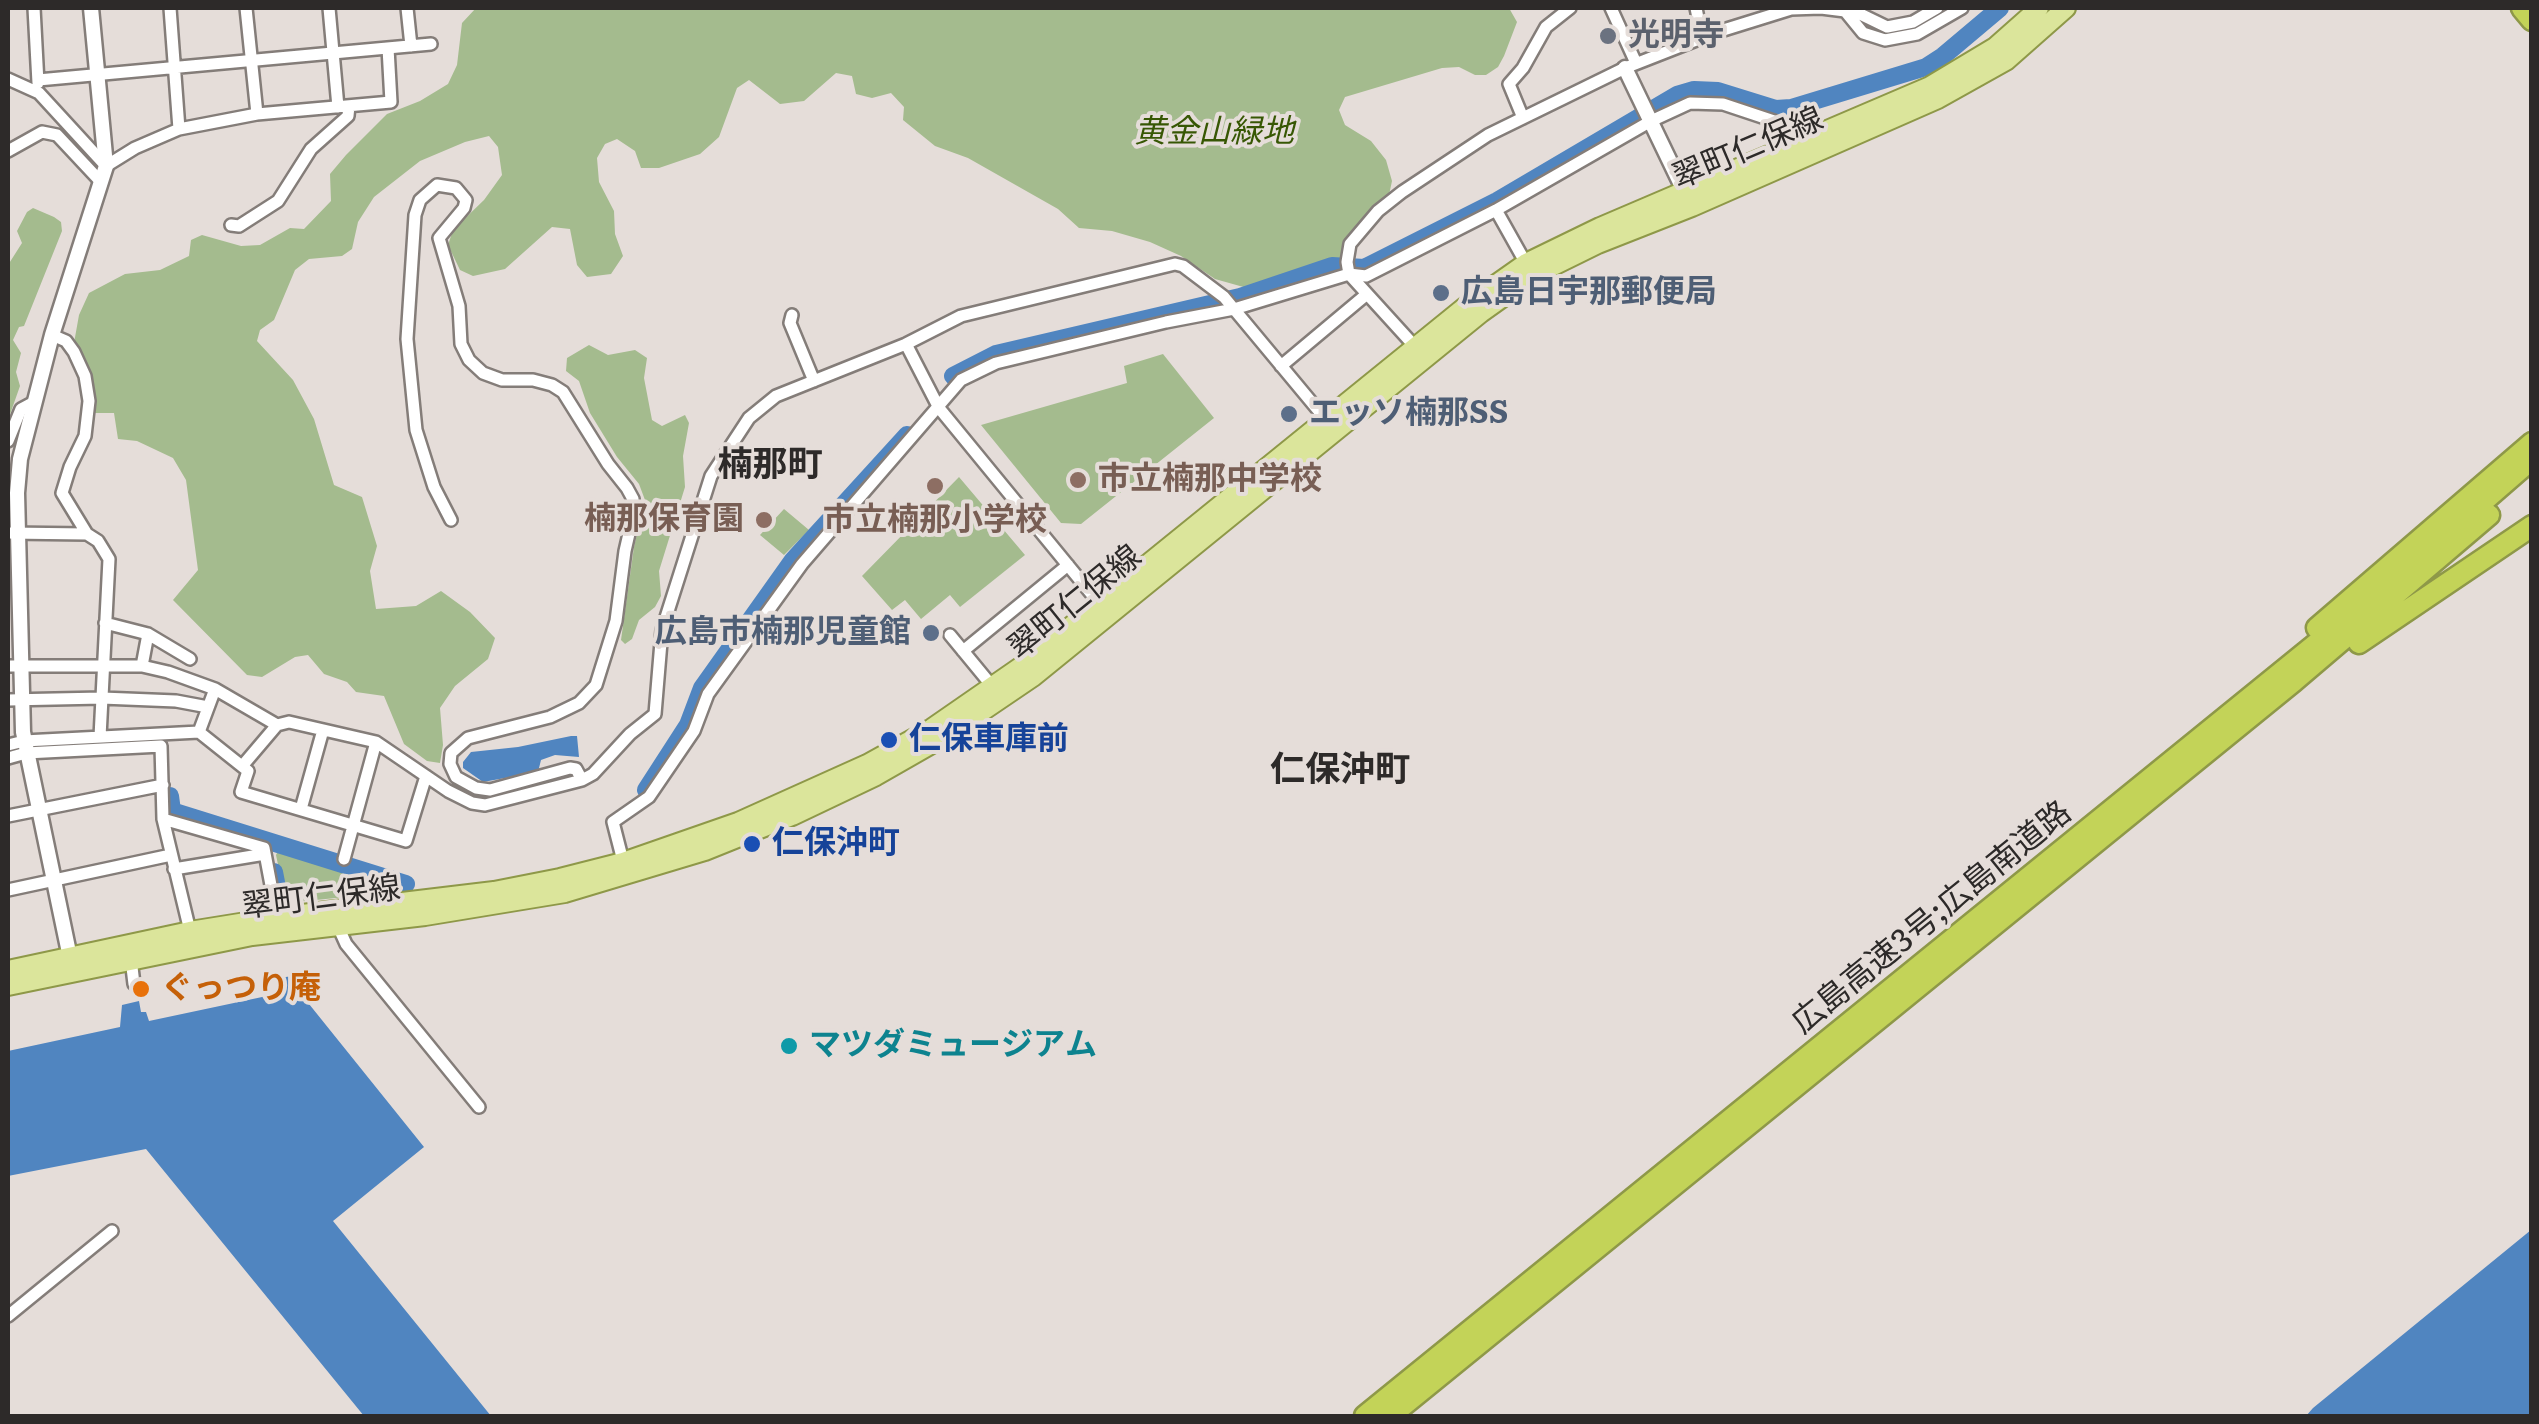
<!DOCTYPE html>
<meta charset="utf-8">
<style>
body{margin:0}
#map{position:relative;width:2539px;height:1424px;overflow:hidden;background:#e5ddd9;font-family:Literata,serif}
canvas{display:block}
.frame{position:absolute;inset:0;border:10px solid #2d2a29;pointer-events:none}
</style>
<div id="map">
<canvas width="2539" height="1424"></canvas>
<div class="frame"></div>
</div>
<script>
const ctx = document.querySelector('canvas').getContext('2d');
ctx.lineJoin = 'round';
function fill(path, color) {
  ctx.fillStyle = color;
  ctx.fill(path, 'evenodd');
}
function poly(rows) {
  const path = new Path2D();
  for (const r of rows) {
    path.moveTo(r[0], r[1]);
    for (let i = 2; i < r.length; i += 2) path.lineTo(r[i], r[i + 1]);
  }
  return path;
}
function stroke(path, color, width, dash) {
  ctx.strokeStyle = color;
  ctx.lineWidth = width;
  ctx.lineCap = dash ? 'butt' : 'round';
  ctx.setLineDash(dash || []);
  ctx.stroke(path);
}
function write(font, color, halo, rows, align = 'center') {
  ctx.font = font + ' Literata,"Noto Sans JP",serif';
  ctx.lineWidth = 8;
  ctx.setLineDash([]);
  ctx.textBaseline = 'middle';
  ctx.strokeStyle = halo;
  ctx.fillStyle = color;
  for (const [text, x, y, turn = 0] of rows) {
    ctx.save();
    ctx.translate(x, y);
    ctx.rotate((+turn || 0) * Math.PI / 180);
    ctx.textAlign = isNaN(turn) ? turn : align;
    if (halo) ctx.strokeText(text, 0, 0);
    ctx.fillText(text, 0, 0);
    ctx.restore();
  }
}
fill(poly([
 [476,8,1509,8,1517,22,1504,56,1498,67,1486,75,1475,75,1459,67,1442,68,1345,97,1339,110,1345,125,1371,141,1386,160,1392,181,1389,195,1347,245,1341,264,1284,281,1247,288,1215,279,1181,256,1150,242,1112,231,1079,228,1058,209,968,158,935,146,903,120,904,107,891,93,872,98,856,94,852,76,836,73,804,101,780,104,749,80,737,88,719,137,700,154,659,168,641,168,635,151,617,139,605,144,597,158,599,182,614,211,615,234,623,256,611,274,587,277,577,265,570,229,552,227,505,269,473,276,460,270,448,245,453,230,484,200,502,175,498,147,489,136,465,142,420,161,374,197,358,222,352,249,342,256,309,259,295,270,274,320,260,330,257,341,293,380,314,419,334,485,362,497,377,546,370,571,376,609,416,606,441,591,470,612,495,638,488,659,455,686,440,708,443,745,440,763,427,761,404,744,384,696,356,692,347,682,324,674,308,655,295,657,262,677,247,675,173,600,198,570,186,480,173,458,137,441,118,439,114,413,93,413,86,375,74,343,79,315,89,293,125,274,160,270,189,256,191,240,202,235,241,246,260,245,290,228,304,229,331,201,330,174,346,155,387,114,420,101,448,84,457,65,462,23],
 [33,208,54,217,61,222,62,231,24,326,19,327,13,340,21,353,16,372,20,386,8,420,8,265,22,243,17,231,27,212],
 [589,345,608,355,635,350,647,358,644,378,652,420,662,426,685,415,689,423,683,456,685,487,659,571,661,596,655,607,639,620,632,639,625,644,621,640,634,547,645,500,639,484,617,457,590,413,579,381,566,371,567,358],
 [1163,354,1214,418,1081,524,1061,523,981,425,1127,383,1124,366],
 [959,477,1025,555,960,607,950,595,921,619,905,600,892,610,862,576],
 [784,509,809,530,784,555,760,535],
 [278,851,405,889,405,891,286,903,276,855]
]), '#a4bb8e');
fill(poly([
 [571,736,577,736,579,757,555,755,541,760,538,772,483,782,463,768,463,762,471,752,518,747],
 [301,975,305,999,424,1147,333,1221,491,1416,364,1416,146,1149,8,1176,8,1051,120,1027,122,1005,139,1001,141,1012,146,1012,149,1021,281,993,278,978],
 [2531,1230,2531,1416,2306,1416,2313,1408]
]), '#5085c0');
stroke(poly([
 [953,376,996,354,1240,297,1332,266,1364,268,1497,201,1677,95,1694,90,1718,91,1776,109,1791,108,1926,67,1943,56,2000,8],
 [646,790,688,725,702,688,793,560,907,435],
 [170,796,172,811,406,884],
 [274,872,280,903]
]), '#5085c0', 18);
const minor = poly([
 [34,8,38,83],
 [170,8,179,129],
 [246,8,257,114],
 [329,8,338,107],
 [407,8,411,46],
 [1611,8,1636,63],
 [1696,8,1702,38],
 [1845,11,1856,12,1887,27,1913,22,1937,8],
 [8,79,39,93,106,166,135,148,179,129,257,114,391,102,388,48],
 [38,80,431,44],
 [1523,118,1509,84,1523,68,1546,27,1570,8],
 [8,151,42,132,57,135,101,182],
 [1496,210,1528,267],
 [231,225,239,226,278,201,311,149,348,116,349,106],
 [792,315,790,323,814,381],
 [52,335,66,341,74,352,85,376,89,401,85,436,70,467,62,493,87,534,98,541,109,559,100,737],
 [906,344,939,408,1103,608],
 [1419,351,1349,274,1347,262,1350,244,1378,211,1402,192,1488,135,1625,68,1717,32,1791,9,1821,8,1845,11,1863,33,1885,40,1917,34,1962,8],
 [1281,366,1367,294],
 [8,441,21,409,34,402],
 [451,520,434,487,416,430,407,339,415,215,420,200,437,185,456,188,466,200,464,208,439,238,459,306,461,344,469,360,483,373,502,380,533,380,552,385,563,392,608,464,627,488,633,499,634,512,625,551,616,621,596,685,579,703,550,717,468,738,451,753,450,764,456,777,476,788,490,790,570,768,576,769,582,780],
 [8,533,87,534],
 [105,623,148,634,190,659],
 [950,635,992,686],
 [963,651,1068,565],
 [8,666,142,666,168,672,215,689,277,725,289,722,376,742,448,791,472,803,485,805,582,780,593,774,630,734,655,714,662,630,711,476,749,418,776,396,906,344,961,316,1175,264,1183,266,1224,297,1328,422],
 [142,666,148,634],
 [8,700,102,698,176,701,208,707],
 [199,732,215,689],
 [8,745,24,741,199,732,248,771,241,792,406,841,426,776],
 [8,758,26,753,161,746,163,819,190,931],
 [243,765,277,725],
 [301,809,323,730],
 [8,816,163,785],
 [163,819,264,848,277,917],
 [344,859,376,742],
 [624,865,613,822,649,797,694,731,708,694,802,564,961,380,996,363,1166,322,1234,309,1349,274,1366,276,1496,210,1651,121,1690,103,1723,104,1786,125,1793,146],
 [174,869,265,854],
 [8,890,171,855],
 [337,924,346,944,479,1107],
 [131,959,134,984],
 [8,1316,112,1231]
]);
const tertiary = poly([
 [1625,68,1687,197],
 [72,967,23,732,17,493,20,459,52,335,106,166,91,8]
]);
const primary = poly([
 [8,970,190,931,277,917,494,891,560,878,623,862,738,822,867,764,932,728,1023,665,1472,301,1526,263,1600,227,1930,86,1995,47,2039,8],
 [8,986,252,936,425,916,565,893,705,851,792,816,876,776,946,736,1033,677,1481,313,1533,276,1598,244,1692,207,1938,99,2006,61,2066,8]
]);
const motorway = poly([
 [2522,8,2532,20],
 [2317,628,2532,443],
 [2359,643,2532,526],
 [1365,1416,2364,605,2532,459],
 [1390,1416,2294,681,2489,515]
]);
stroke(minor, '#847d79', 16);
stroke(tertiary, '#847d79', 19);
stroke(primary, '#8e9848', 22);
stroke(motorway, '#8e9848', 25);
stroke(minor, '#fff', 11);
stroke(tertiary, '#fff', 14);
stroke(primary, '#dbe59b', 18);
stroke(motorway, '#c3d358', 20);
for (const [x, y, r, color] of [
 [1608,36,10,"#6b7280"],
 [1441,293,10,"#5c6f8a"],
 [1289,414,10,"#5c6f8a"],
 [1078,480,10,"#8d6e63"],
 [935,486,10,"#8d6e63"],
 [764,520,10,"#8d6e63"],
 [931,633,10,"#5c6f8a"],
 [889,740,10,"#1a4fb4"],
 [752,844,10,"#1a4fb4"],
 [141,989,10,"#e8710a"],
 [789,1046,10,"#0f9aa8"]
]) {
  const dot = new Path2D();
  dot.arc(x, y, r, 0, 2 * Math.PI);
  ctx.fillStyle = color;
  ctx.fill(dot);
  stroke(dot, '#e5ddd9', 4);
}
write('bold 32px', '#5b616d', '#e5ddd9', [
 ["光明寺",1628,36]
], 'left');
write('italic 32px', '#375704', '#e5ddd9', [
 ["黄金山緑地",1214,133]
]);
write('32px', '#2d2a29', '#e5ddd9', [
 ["翠町仁保線",1748,149,-23],
 ["翠町仁保線",1075,603,-39],
 ["翠町仁保線",321,898,-7],
 ["広島高速3号;広島南道路",1932,918,-39]
]);
write('bold 32px', '#4e5e75', '#e5ddd9', [
 ["広島日宇那郵便局",1461,293],
 ["エッソ楠那SS",1309,414],
 ["広島市楠那児童館",911,633,"right"]
], 'left');
write('bold 32px', '#785e54', '#e5ddd9', [
 ["市立楠那中学校",1098,480],
 ["楠那保育園",744,520,"right"],
 ["市立楠那小学校",935,521,"center"]
], 'left');
write('bold 32px', '#164399', '#e5ddd9', [
 ["仁保車庫前",909,740],
 ["仁保沖町",772,844]
], 'left');
write('bold 32px', '#c56008', '#e5ddd9', [
 ["ぐっつり庵",161,989]
], 'left');
write('bold 32px', '#0d838f', '#e5ddd9', [
 ["マツダミュージアム",809,1046]
], 'left');
write('bold 35px', '#2d2a29', '#e5ddd9', [
 ["楠那町",770,466],
 ["仁保沖町",1340,771]
]);
</script>
